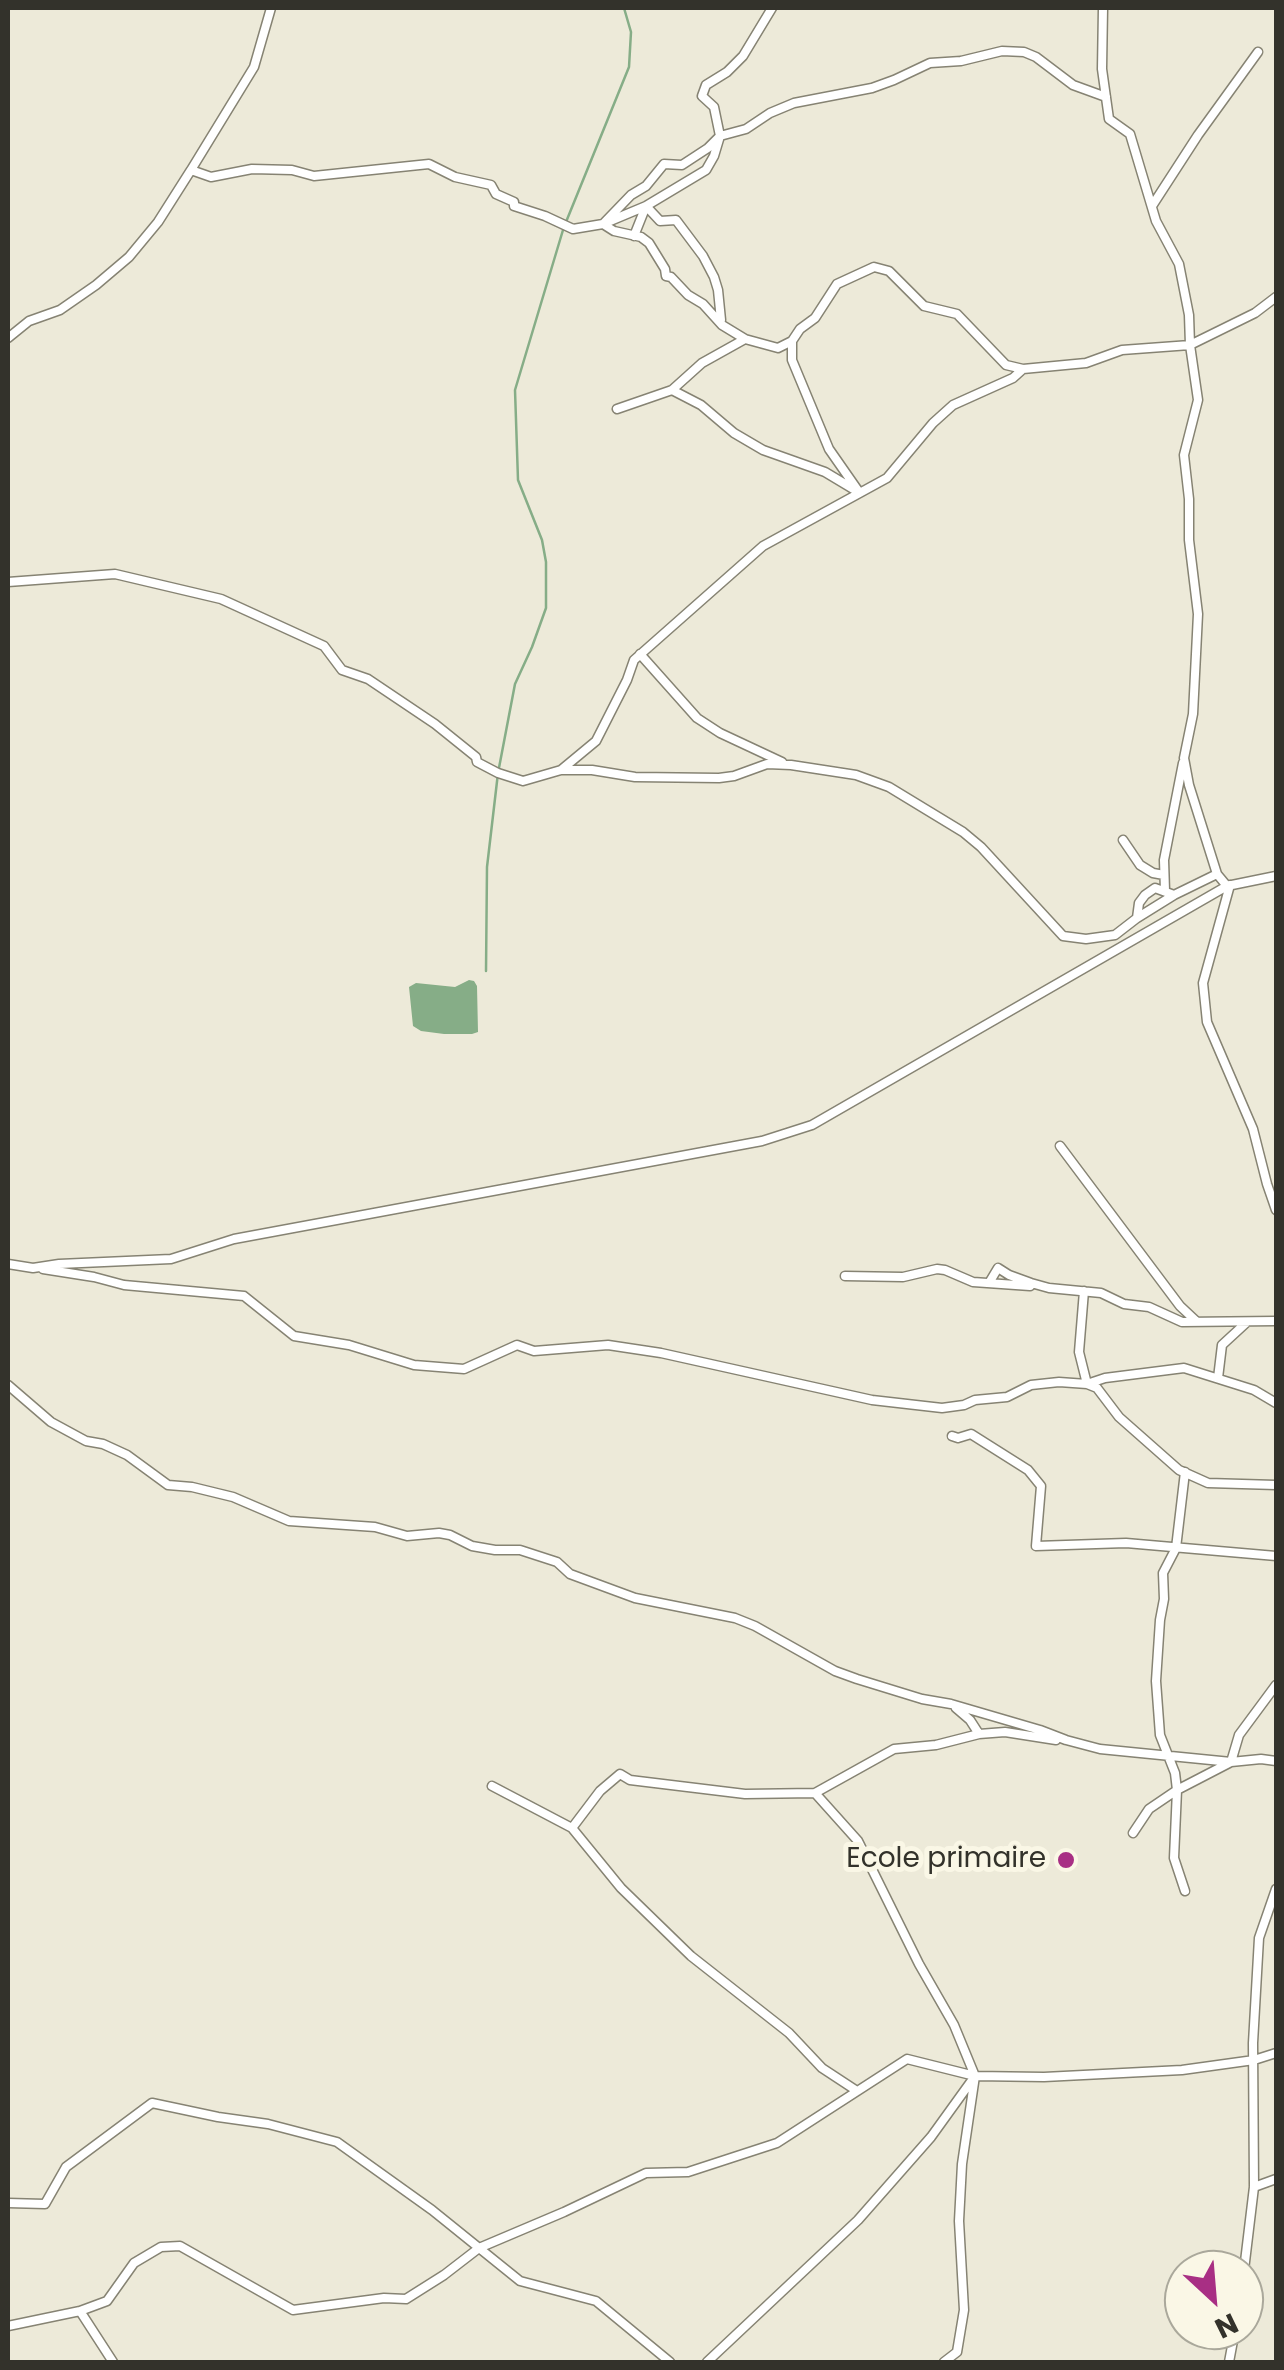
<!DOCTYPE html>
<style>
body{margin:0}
#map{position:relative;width:1284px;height:2370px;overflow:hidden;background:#edead9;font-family:Poppins,sans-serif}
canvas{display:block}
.frame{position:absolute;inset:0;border:10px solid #33322b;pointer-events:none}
.north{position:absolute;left:1164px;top:2250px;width:100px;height:100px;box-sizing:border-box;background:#faf7e6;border:2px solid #aaa89b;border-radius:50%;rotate:154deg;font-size:28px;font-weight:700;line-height:40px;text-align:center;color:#33322b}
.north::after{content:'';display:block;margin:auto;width:35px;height:45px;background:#a82f84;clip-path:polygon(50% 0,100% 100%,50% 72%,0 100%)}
</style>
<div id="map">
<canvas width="1284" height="2370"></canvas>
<div class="frame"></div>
<div class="north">N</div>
</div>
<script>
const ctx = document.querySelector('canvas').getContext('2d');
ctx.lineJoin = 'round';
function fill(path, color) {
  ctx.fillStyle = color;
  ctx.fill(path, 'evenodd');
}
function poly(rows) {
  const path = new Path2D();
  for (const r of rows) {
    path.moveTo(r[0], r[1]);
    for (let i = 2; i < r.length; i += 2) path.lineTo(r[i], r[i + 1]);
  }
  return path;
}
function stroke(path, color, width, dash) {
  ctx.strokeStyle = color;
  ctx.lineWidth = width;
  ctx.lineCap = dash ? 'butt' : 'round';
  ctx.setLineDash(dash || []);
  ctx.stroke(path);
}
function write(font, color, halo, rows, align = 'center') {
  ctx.font = font + ' Poppins,sans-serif';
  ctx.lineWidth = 10;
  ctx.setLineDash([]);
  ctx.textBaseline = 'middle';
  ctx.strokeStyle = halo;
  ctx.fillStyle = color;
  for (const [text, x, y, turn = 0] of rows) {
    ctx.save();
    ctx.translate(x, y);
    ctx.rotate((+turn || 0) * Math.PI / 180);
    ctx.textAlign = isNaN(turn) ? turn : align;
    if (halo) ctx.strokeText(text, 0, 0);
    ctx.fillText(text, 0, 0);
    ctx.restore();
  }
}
fill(poly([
 [469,980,474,981,477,986,478,1032,472,1034,444,1034,421,1031,413,1026,409,987,416,983,455,987]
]), '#86ad87');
stroke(poly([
 [566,222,629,67,631,32,624,8],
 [486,971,487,867,498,773,515,684,532,647,546,608,546,562,542,540,518,480,515,390,563,230]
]), '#86ad87', 2.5);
const street = poly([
 [772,8,743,56,727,72,706,85,702,96,714,107,720,136,714,156,706,170,646,206,603,224,631,195,646,186,664,164,682,165,708,148,720,136,746,129,770,113,794,103,872,88,894,80,930,63,961,61,1002,51,1024,52,1036,57,1073,85,1106,97],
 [1103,8,1102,69,1109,119,1130,134,1156,221,1179,264,1189,315,1190,345,1198,400,1184,455,1189,499,1189,540,1198,614,1193,714,1184,758,1189,785,1217,874],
 [191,170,254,67,271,8],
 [1152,206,1198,135,1258,52],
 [634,236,646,206,660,221,676,220,703,256,714,277,718,290,721,320],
 [8,338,29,321,60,310,96,285,129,257,158,222,191,170,211,177,252,169,292,170,314,176,429,164,455,177,491,185,496,194,514,202,514,206,545,216,573,229,603,224,614,231,641,237,649,243,665,269,666,276,671,277,688,295,703,304,722,325,745,339],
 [792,341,800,329,815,318,837,284,874,267,889,271,924,306,957,314,1006,365,1023,369],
 [672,390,701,405,734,433,763,450,825,472,855,490],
 [617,409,672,390,702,363,745,339,778,348,792,341,792,360,829,449,859,492],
 [8,582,115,574,221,599,324,646,342,670,368,679,435,724,476,757,477,762,498,773,523,781,561,770,592,770,635,777,719,778,734,776,767,764,791,765,856,775,889,787,963,832,981,847,1063,936,1086,939,1115,935,1137,918,1139,903,1145,895,1155,888,1174,895,1217,874,1227,886],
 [640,654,697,718,720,733,782,762],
 [561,770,596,741,627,680,634,660,763,546,887,478,933,423,953,405,1013,378,1023,369,1086,363,1122,350,1190,345,1255,313,1276,297],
 [1123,840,1140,865,1153,873,1164,875],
 [1230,885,1203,983,1207,1022,1253,1129,1267,1184,1276,1210],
 [1165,891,1164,860,1183,763],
 [1137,918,1174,895],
 [1060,1146,1180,1306,1196,1321],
 [8,1264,33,1268,59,1264,171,1259,234,1239,762,1141,812,1125,1227,886,1276,876],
 [43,1269,94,1277,124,1285,244,1296,294,1336,349,1345,414,1365,464,1369,517,1345,534,1351,608,1345,661,1353,872,1400,942,1408,964,1405,975,1400,1007,1397,1031,1385,1059,1382,1087,1384,1097,1388,1119,1417,1179,1470,1208,1483,1276,1485],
 [845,1276,903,1277,937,1269,945,1270,973,1282,1030,1286],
 [989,1283,998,1268,1009,1275,1031,1283,1049,1288,1101,1293,1124,1304,1149,1307,1182,1322,1276,1321],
 [1084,1291,1079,1352,1087,1384,1105,1378,1184,1368,1254,1390,1276,1403],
 [1218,1378,1222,1345,1247,1322],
 [8,1385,51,1422,86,1441,103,1444,127,1455,168,1485,192,1487,233,1497,289,1521,375,1527,407,1536,439,1533,450,1535,472,1546,495,1550,520,1550,557,1562,570,1574,635,1598,735,1618,755,1626,835,1671,857,1679,922,1699,951,1704,1040,1730,1066,1740,1100,1749,1231,1762,1261,1759,1276,1761],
 [952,1436,958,1438,971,1434,1028,1470,1041,1486,1036,1546,1126,1543,1276,1556],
 [1185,1472,1176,1548,1163,1573,1164,1599,1160,1620,1156,1681,1160,1735,1175,1773,1177,1790,1174,1858,1185,1891],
 [956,1708,970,1720,979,1734],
 [492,1786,572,1828,621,1888,691,1956,789,2033,822,2068,857,2091],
 [815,1793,858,1841,919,1964,954,2025,975,2076,962,2164,959,2221,964,2310,957,2352,944,2362],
 [572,1828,600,1791,620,1774,630,1780,745,1794,815,1793,894,1749,936,1745,979,1734,1005,1732,1056,1740],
 [1133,1833,1149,1809,1177,1790,1231,1762,1239,1735,1276,1685],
 [1254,2187,1276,2179],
 [8,2203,45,2204,66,2167,152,2103,218,2117,268,2124,337,2142,432,2210,520,2281,596,2301,670,2362],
 [1244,2270,1254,2187,1253,2043,1259,1938,1276,1889],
 [80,2311,113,2362],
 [8,2326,80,2311,107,2301,134,2263,161,2247,180,2246,293,2310,384,2298,406,2299,444,2275,479,2248,564,2212,646,2173,688,2172,777,2143,907,2059,975,2076],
 [707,2362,858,2220,931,2137,975,2076,1044,2077,1182,2070,1254,2060,1276,2053],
 [1229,2362,1235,2330]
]);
stroke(street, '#868373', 11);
stroke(street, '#fff', 8);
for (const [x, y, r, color] of [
 [1066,1860,10,"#a82f84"]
]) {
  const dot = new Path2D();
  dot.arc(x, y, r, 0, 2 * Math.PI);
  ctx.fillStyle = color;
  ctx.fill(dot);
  stroke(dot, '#faf7e6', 4);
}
write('28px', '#33322b', '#faf7e6', [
 ["Ecole primaire",1046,1860]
], 'right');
</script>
